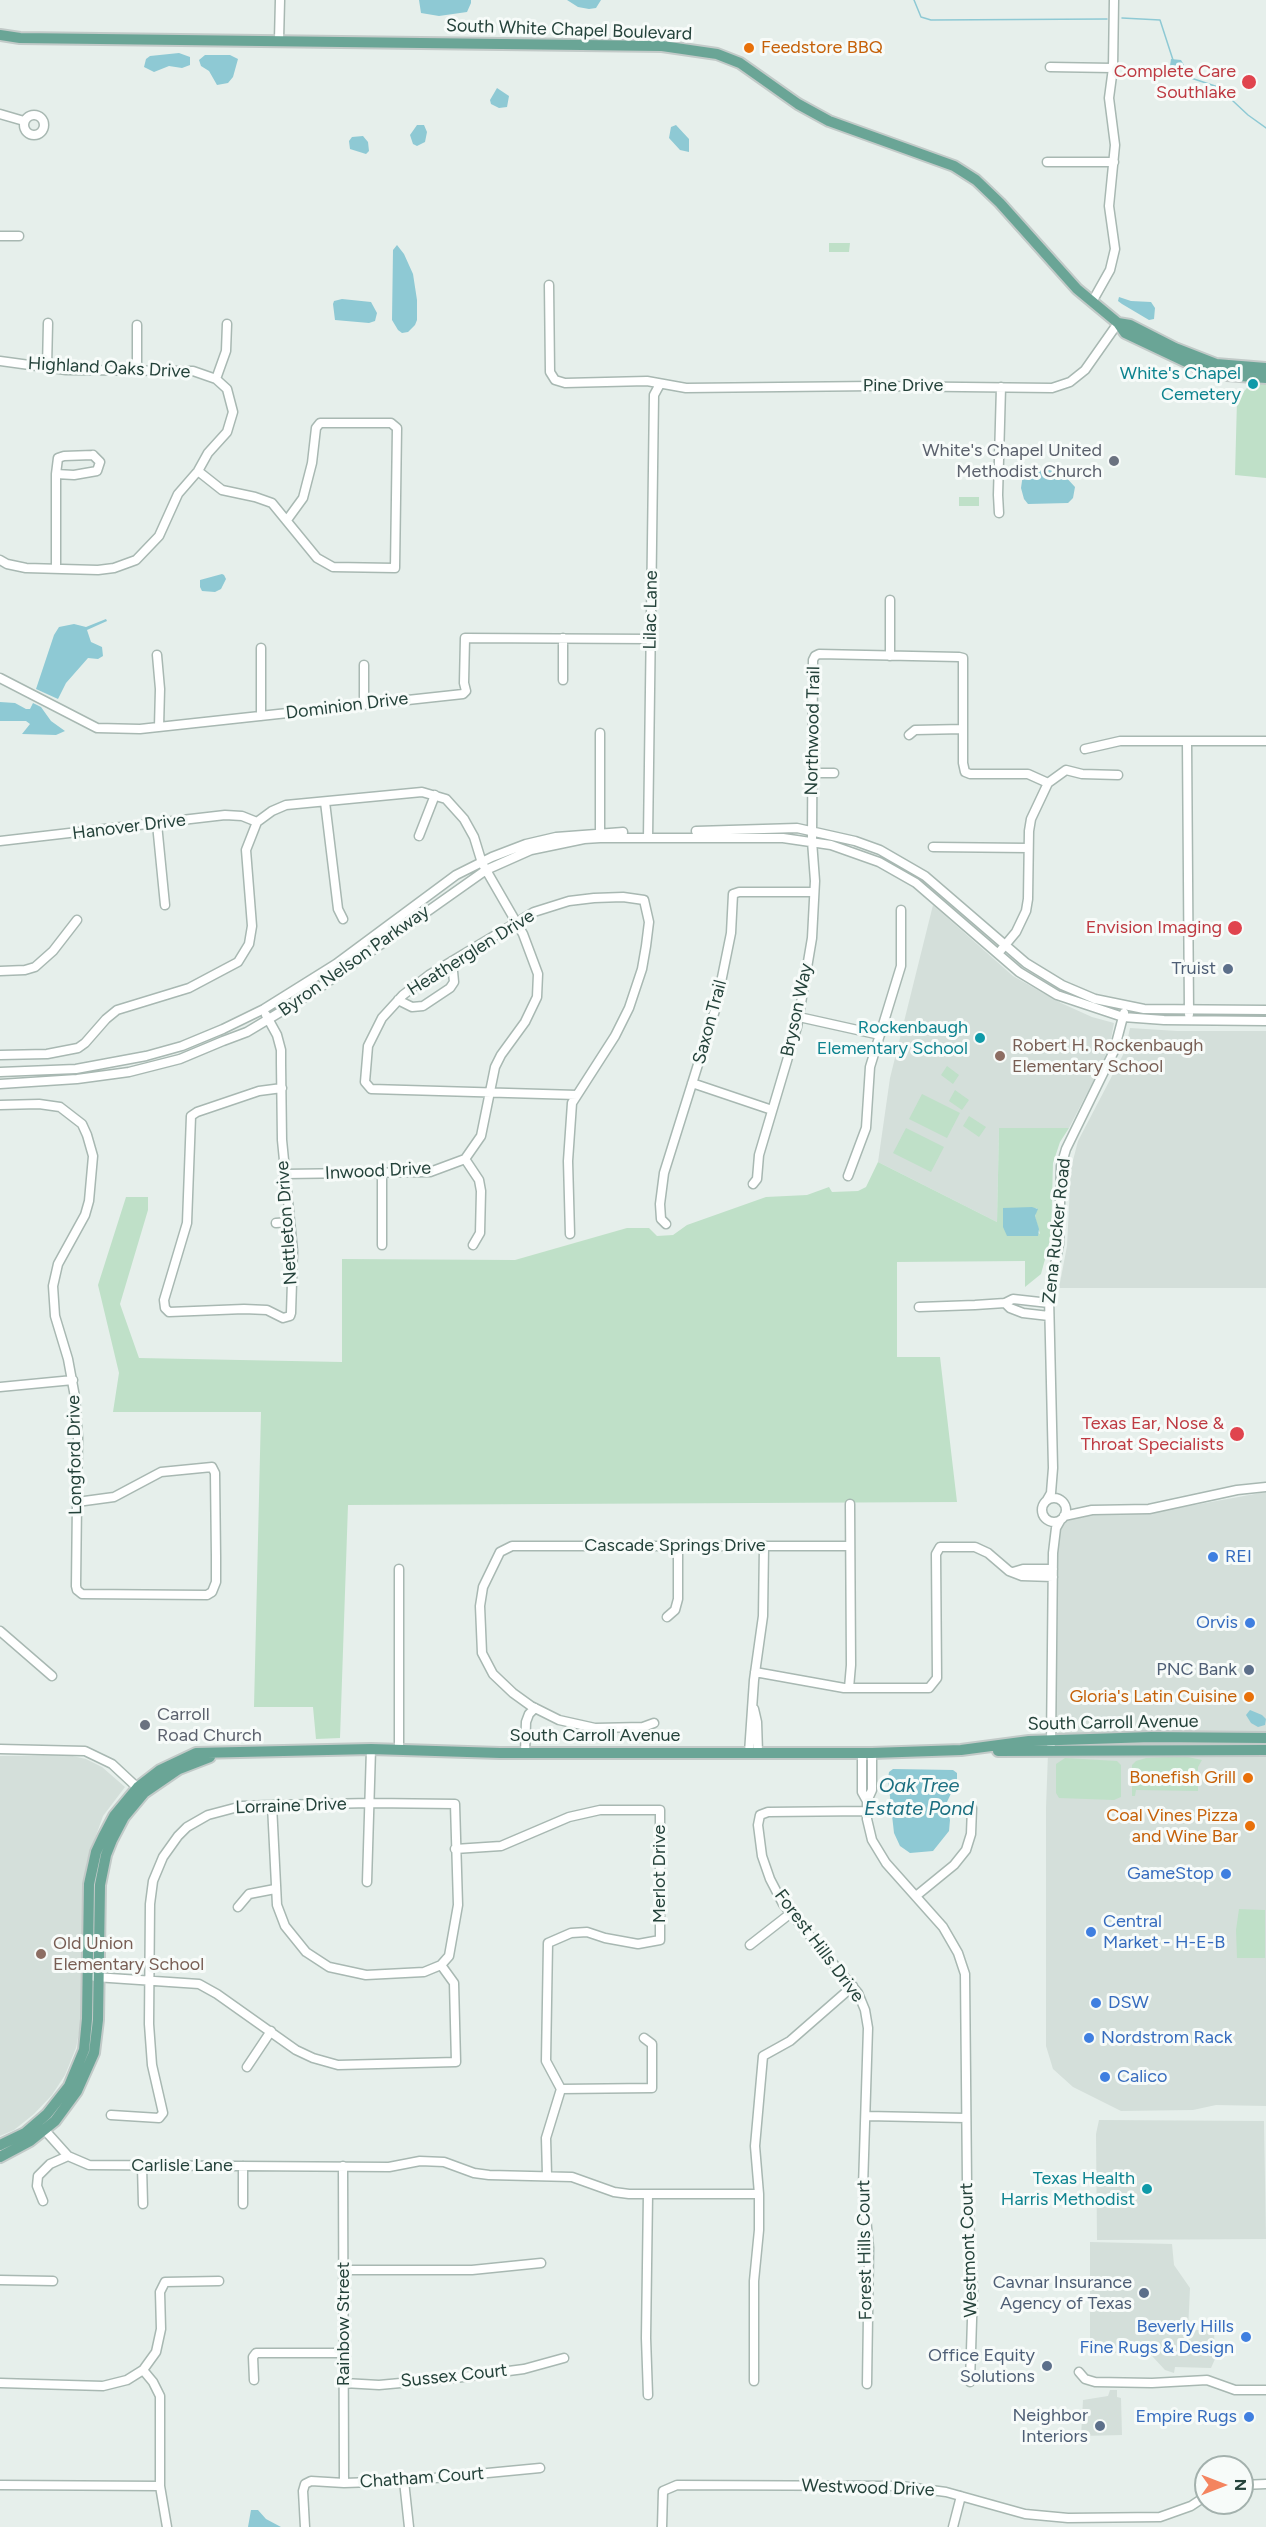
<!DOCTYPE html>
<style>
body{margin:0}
#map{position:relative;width:1266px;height:2527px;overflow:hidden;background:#e6efeb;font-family:Figtree,sans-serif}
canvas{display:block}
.north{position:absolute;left:1194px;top:2455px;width:60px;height:60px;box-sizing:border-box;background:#f7fbf9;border:2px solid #a3b1ad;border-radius:50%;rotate:90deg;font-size:16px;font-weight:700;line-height:24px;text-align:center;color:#24423a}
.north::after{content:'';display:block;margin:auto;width:21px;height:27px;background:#f4845f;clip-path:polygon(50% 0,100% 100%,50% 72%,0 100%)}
</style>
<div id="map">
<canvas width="1266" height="2527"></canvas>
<div class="north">N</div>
</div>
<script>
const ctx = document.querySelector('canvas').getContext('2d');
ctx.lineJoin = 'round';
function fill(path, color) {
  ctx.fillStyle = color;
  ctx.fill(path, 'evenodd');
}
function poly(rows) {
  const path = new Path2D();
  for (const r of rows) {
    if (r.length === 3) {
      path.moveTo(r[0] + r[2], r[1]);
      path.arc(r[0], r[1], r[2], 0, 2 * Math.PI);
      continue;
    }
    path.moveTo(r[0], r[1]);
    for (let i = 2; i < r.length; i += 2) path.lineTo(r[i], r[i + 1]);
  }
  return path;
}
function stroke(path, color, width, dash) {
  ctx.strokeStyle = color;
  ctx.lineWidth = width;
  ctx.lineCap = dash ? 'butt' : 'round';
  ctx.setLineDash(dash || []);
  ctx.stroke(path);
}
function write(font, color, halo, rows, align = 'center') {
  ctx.font = font + ' Figtree,sans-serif';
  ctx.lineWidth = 6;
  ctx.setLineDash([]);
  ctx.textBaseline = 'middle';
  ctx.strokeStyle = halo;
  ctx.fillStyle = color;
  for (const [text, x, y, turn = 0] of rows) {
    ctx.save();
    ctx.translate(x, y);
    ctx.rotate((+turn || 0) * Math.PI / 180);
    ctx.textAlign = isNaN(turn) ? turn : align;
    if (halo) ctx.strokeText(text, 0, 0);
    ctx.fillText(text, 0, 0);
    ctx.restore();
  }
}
fill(poly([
 [933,905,1013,976,1061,1003,1092,1017,1114,1023,1110,1044,1100,1068,1069,1128,999,1128,997,1222,878,1162,890,1078],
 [1130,1028,1177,1031,1266,1031,1266,1288,1059,1288,1067,1246,1071,1168,1078,1141,1125,1051],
 [1266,1492,1266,1734,1216,1735,1157,1732,1060,1734,1056,1730,1057,1538,1059,1525,1065,1518,1082,1514,1156,1512],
 [1048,1753,1128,1757,1196,1753,1207,1756,1266,1756,1266,2106,1216,2105,1193,2110,1121,2111,1073,2087,1053,2069,1046,2046,1046,1808],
 [68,1755,86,1759,102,1767,125,1787,103,1816,87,1861,83,1886,81,2022,76,2048,65,2075,52,2095,34,2114,14,2130,0,2136,0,1756],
 [1099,2120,1264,2121,1266,2239,1097,2240,1096,2134],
 [1090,2242,1172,2244,1174,2265,1190,2288,1188,2330,1214,2330,1215,2359,1211,2368,1175,2367,1174,2373,1165,2370,1152,2356,1120,2354,1090,2347],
 [1110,2390,1117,2390,1117,2397,1121,2398,1122,2435,1081,2436,1083,2400,1108,2396]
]), '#d4dfda');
fill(poly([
 [829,243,850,243,849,252,829,252],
 [1251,383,1266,384,1266,478,1235,475,1237,400],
 [959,497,979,497,979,506,959,506],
 [947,1066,959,1075,953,1084,941,1075],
 [955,1090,969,1100,962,1110,949,1101],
 [922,1094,960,1113,947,1138,909,1119],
 [969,1116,986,1127,979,1137,963,1126],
 [906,1128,944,1147,931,1172,893,1153],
 [999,1128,1069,1128,1060,1142,1053,1163,1051,1237,1041,1274,1025,1287,1025,1261,897,1262,897,1357,940,1357,957,1502,348,1505,340,1738,316,1739,313,1707,254,1707,261,1412,113,1412,119,1373,98,1285,126,1197,148,1197,148,1210,120,1304,139,1358,342,1362,342,1259,515,1260,627,1228,649,1228,657,1236,673,1235,687,1225,766,1197,807,1195,829,1187,832,1192,858,1191,866,1187,878,1162,997,1222],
 [1004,1208,1037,1208,1035,1217,1040,1234],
 [1183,1756,1202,1760,1198,1767,1198,1777,1186,1777,1186,1780,1198,1780,1198,1791,1136,1790,1135,1796,1132,1796,1132,1765,1136,1761,1146,1758],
 [1065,1758,1117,1761,1121,1765,1121,1797,1114,1800,1059,1798,1056,1793,1056,1764],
 [1239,1909,1265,1910,1265,1958,1237,1958,1236,1930]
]), '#bfe0c8');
fill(poly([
 [419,0,471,0,471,3,467,12,439,16,421,13],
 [567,0,601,0,596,8,589,9,578,7],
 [179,53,190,57,190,65,182,68,169,66,154,72,144,67,146,59,150,56],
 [205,55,230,55,238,59,233,77,228,83,217,85,209,71,201,66,199,60],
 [1171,59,1181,60,1187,70,1196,74,1193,79,1173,73,1170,66],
 [497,88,509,96,507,107,499,108,491,104,490,100],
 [417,125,424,125,427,132,425,142,417,146,413,144,410,135],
 [676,125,689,139,689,152,680,150,669,138,671,127],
 [363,136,368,142,369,151,366,154,350,149,349,141,352,137],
 [397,245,404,254,413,274,417,300,417,320,415,325,408,332,402,333,398,330,392,320,393,250],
 [1119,297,1131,301,1151,302,1155,308,1154,319,1149,320,1122,304,1118,301],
 [342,299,371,302,377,313,375,321,369,323,335,320,333,304,334,301],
 [1046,469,1063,474,1075,487,1073,498,1068,503,1028,504,1024,499,1021,488,1023,474],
 [222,574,224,575,226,579,221,589,215,592,202,591,200,587,200,580],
 [106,619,107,621,87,630,91,642,102,647,103,656,98,659,88,658,66,683,58,699,36,689,54,635,59,627,74,624,86,627],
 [0,702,15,703,26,709,30,709,33,703,41,707,51,721,65,731,56,735,22,734,30,724,26,721,0,721],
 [1032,1207,1038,1209,1035,1216,1039,1229,1038,1236,1007,1236,1003,1227,1003,1208],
 [1250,1710,1262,1715,1266,1719,1265,1725,1258,1727,1251,1723,1246,1715],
 [893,1769,953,1770,957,1773,957,1781,946,1804,950,1820,949,1831,933,1851,910,1853,900,1846,894,1833,888,1779,889,1772],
 [251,2510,258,2510,266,2519,281,2527,248,2527]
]), '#8ec9d4');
stroke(poly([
 [914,0,921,17,931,20,1107,19],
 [1122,18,1160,20,1173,60],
 [1191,78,1218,87,1248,115,1266,128]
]), '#8ec9d4', 1.5);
const minor = poly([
 [279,40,280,0],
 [1050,67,1113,68],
 [0,114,24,121],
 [34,125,10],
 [1047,162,1114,162],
 [0,236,19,236],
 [549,285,550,372,555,380,565,383,647,381,686,388,875,386,1052,388,1070,382,1085,370,1118,323],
 [1092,302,1110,270,1115,249,1109,206,1115,145,1109,98,1113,68,1114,0],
 [0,361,66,370,193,371,216,379,227,389,233,412,227,432,208,453,198,471,178,494,159,536,136,560,114,568,98,570,26,568,7,564,0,560],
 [47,368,48,323],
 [137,370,137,325],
 [216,379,226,351,227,324],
 [93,455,100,462,97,471,74,475,56,474,58,458,64,456,93,455],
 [198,471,222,490,255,497,272,503,317,558,333,567,395,568,397,428,391,423,320,423,316,428,312,463,303,498,287,520],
 [56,474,56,568],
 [999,513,998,495,1001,387],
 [157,655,160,689,159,727],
 [890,656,890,600],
 [364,665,364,704],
 [0,678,97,728,140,729,463,694,466,691,464,683,465,638,650,639],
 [563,680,563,638],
 [261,716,261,648],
 [600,733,600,838],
 [909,735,915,730,963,729],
 [1187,741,1189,1014],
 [1085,749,1120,741,1266,741],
 [813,773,834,773],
 [325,802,338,909,343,919],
 [157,824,165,905],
 [696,831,797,828,855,841,880,850,925,876,1026,963,1062,985,1095,999,1144,1009,1266,1010],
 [419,836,435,795],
 [648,838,654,395,660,384],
 [0,841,225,815,242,816,257,822],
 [933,847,1028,848],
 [1001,950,1016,932,1026,911,1028,899,1029,831,1031,819,1048,783,1066,770,1082,774,1118,775],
 [0,971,25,970,35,967,53,951,77,920],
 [398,1000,412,1007,423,1006,450,988,454,982,452,961],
 [266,1015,277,1035,281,1050,281,1063,282,1140,293,1251,291,1313,290,1316,283,1318,267,1310,244,1309,169,1312,165,1308,164,1300,187,1223,191,1116,197,1112,259,1091,282,1088],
 [799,1017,880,1035],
 [0,1055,47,1054,78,1048,85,1043,106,1019,117,1010,189,988,238,962,249,944,252,926,246,850,257,822,272,811,286,805,422,792,446,799,464,819,474,837,482,863,523,934,538,974,537,997,525,1022,501,1055,495,1067,481,1136,465,1159,430,1172,284,1174],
 [0,1072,76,1069,146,1056,182,1046,223,1029,264,1009,336,964,456,875,492,857,526,844,556,837,623,832],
 [692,1083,772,1110],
 [0,1084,77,1079,129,1072,180,1059,223,1041,247,1032,312,993,486,870,531,850,584,839,600,838,783,838,831,845,879,862,916,883,1019,972,1057,995,1123,1017,1164,1020,1266,1021],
 [0,1105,39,1104,60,1107,82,1124,87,1135,93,1156,89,1201,85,1215,58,1264,53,1286,55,1316,68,1359,75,1397,78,1438,77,1502,76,1586,77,1590,82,1594,207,1595,212,1592,216,1582,216,1557,215,1473,212,1467,161,1472,114,1497,77,1502],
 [465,1159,479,1180,481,1191,480,1233,473,1245],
 [848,1176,866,1128,870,1067,901,966,901,910],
 [753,1184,757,1179,759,1155,797,1027,812,938,815,881,812,841,813,660,815,656,819,654,959,657,963,658,963,763,965,772,970,774,1028,774,1048,783],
 [276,1223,290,1222],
 [666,1224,661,1219,660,1204,664,1173,716,1007,731,933,733,894,739,892,814,892],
 [570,1234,568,1161,572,1103,615,1036,629,1008,642,969,646,946,649,922,644,900,623,897,594,898,569,901,534,912,429,975,403,995,382,1018,368,1046,365,1082,371,1089,577,1095],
 [382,1245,382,1173],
 [1005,1303,1010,1308,1023,1313,1049,1316],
 [919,1307,975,1305,1005,1303,1013,1299,1049,1303],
 [0,1387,73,1380],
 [1054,1510,12],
 [1047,1500,1051,1493,1053,1468,1049,1297,1059,1244,1061,1166,1066,1149,1114,1051,1124,1013],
 [1064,1516,1092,1510,1149,1509,1237,1490,1266,1487],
 [399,1569,399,1750],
 [1013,1572,1023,1569,1053,1569],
 [667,1617,675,1610,678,1599,678,1546],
 [0,1631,52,1676],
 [755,1672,844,1688,929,1688,937,1678,936,1554,940,1547,975,1547,988,1553,1009,1571,1022,1576,1053,1577],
 [849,1688,851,1665,850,1504],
 [754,1709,757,1722,758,1753],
 [654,1723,643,1727,595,1728,559,1720,531,1706,513,1693,493,1674,482,1653,480,1606,483,1587,500,1552,512,1546,850,1546],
 [1051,1744,1053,1553,1056,1528,1060,1521],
 [0,1749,85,1751,112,1764,141,1791],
 [525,1753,526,1722,529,1714,535,1708],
 [749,1753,754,1680,763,1616,764,1546],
 [862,1753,862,1792,867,1801],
 [872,1753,872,1790,867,1801,867,1819,872,1840,886,1863,943,1927,958,1953,965,1974,967,2183,973,2289,970,2382],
 [455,1849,501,1846,569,1817,600,1810,660,1810,660,1940,638,1944,605,1938,587,1932,571,1933,548,1943,546,2061,561,2089,546,2138,547,2175],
 [367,1882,371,1749],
 [916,1896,954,1865,966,1850,971,1834,972,1808],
 [238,1907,249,1894,275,1889],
 [750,1945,791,1913],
 [95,1977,199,1984,217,1994,296,2050,313,2058,338,2065,456,2062,454,1983,441,1965],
 [247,2067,271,2031],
 [561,2089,652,2088,652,2044,644,2038],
 [111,2115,159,2118,163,2113,152,2065,149,2024,150,1904,153,1881,163,1857,178,1836,187,1827,208,1815,242,1806,272,1805,371,1803,455,1804,458,1905,449,1956,441,1965,424,1972,366,1975,329,1967,306,1952,285,1926,277,1905,272,1805],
 [866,2116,966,2118],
 [42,2127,68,2156,89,2165,389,2167,420,2161,444,2162,474,2173,489,2175,572,2177,614,2192,629,2194,759,2194],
 [142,2166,143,2204],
 [243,2166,243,2204],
 [343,2166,344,2483],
 [648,2194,646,2338,648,2395],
 [43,2201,37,2186,38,2176,50,2164,68,2156],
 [344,2270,472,2270,541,2263],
 [0,2280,53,2281],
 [143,2370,153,2382,160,2396,160,2486,167,2527],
 [1079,2372,1085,2379,1095,2382,1152,2383,1207,2380,1235,2390,1266,2390],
 [254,2380,253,2357,256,2353,343,2353],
 [754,2381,754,2281,759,2230,759,2194,755,2146,763,2056,790,2041,853,1986],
 [0,2383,103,2386,127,2380,143,2370,156,2352,161,2329,160,2292,165,2282,219,2281],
 [344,2383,379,2385,455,2378,524,2369,564,2358],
 [867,2384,869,2248,863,2187,868,2028,865,2010,858,1993,783,1904,770,1879,762,1856,758,1825,760,1815,768,1812,867,1811],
 [404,2481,409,2527],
 [0,2485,160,2486],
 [1242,2485,1266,2484],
 [305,2527,303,2491,305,2484,311,2481,344,2483,404,2481,540,2468],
 [662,2527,663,2491,677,2485,900,2486,946,2492,1025,2514,1068,2518,1160,2517,1191,2506,1206,2496],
 [953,2527,961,2496]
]);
const major = poly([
 [0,35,20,38,662,46,717,54,740,63,798,104,829,121,954,166,976,180,1000,203,1077,289,1118,323,1125,333,1201,369,1227,375,1266,378],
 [1118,323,1130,325,1175,348,1216,364,1266,368],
 [998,1751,1266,1750],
 [0,2145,25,2133,47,2114,69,2086,84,2050,87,2019,89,1884,96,1852,104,1835,114,1816,138,1787,160,1770,196,1753,371,1749,500,1753,872,1753,961,1750,1029,1741,1151,1737,1266,1738],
 [0,2157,30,2141,55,2121,77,2091,94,2053,98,2020,100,1885,106,1855,112,1840,124,1817,144,1793,179,1769,210,1757]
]);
stroke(minor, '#a8b8b2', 11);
stroke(major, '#c2cac8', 14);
stroke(minor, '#fff', 8);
stroke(major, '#6aa596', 10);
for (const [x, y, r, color] of [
 [749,48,6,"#e8710a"],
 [1249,82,8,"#e0444e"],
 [1253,384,6,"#0f9aa8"],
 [1114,461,6,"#6b7280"],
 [1235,928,8,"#e0444e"],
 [1228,969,6,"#5c6f8a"],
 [980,1038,6,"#0f9aa8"],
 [1000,1056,6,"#8d6e63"],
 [1237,1434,8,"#e0444e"],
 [1213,1557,6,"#3f7fe0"],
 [1250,1623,6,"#3f7fe0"],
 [1249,1670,6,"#5c6f8a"],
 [1249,1697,6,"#e8710a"],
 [145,1725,6,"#6b7280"],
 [1248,1778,6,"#e8710a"],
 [1250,1826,6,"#e8710a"],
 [1226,1874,6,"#3f7fe0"],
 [1091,1932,6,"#3f7fe0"],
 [41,1954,6,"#8d6e63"],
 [1096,2003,6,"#3f7fe0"],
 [1089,2038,6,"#3f7fe0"],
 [1105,2077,6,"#3f7fe0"],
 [1147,2189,6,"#0f9aa8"],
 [1144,2293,6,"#5c6f8a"],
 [1246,2337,6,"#3f7fe0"],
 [1047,2366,6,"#5c6f8a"],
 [1249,2417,6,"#3f7fe0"],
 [1100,2426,6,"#5c6f8a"]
]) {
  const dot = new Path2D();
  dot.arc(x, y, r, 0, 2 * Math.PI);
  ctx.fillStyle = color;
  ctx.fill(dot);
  stroke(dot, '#f7fbf9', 2);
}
write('18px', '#24423a', '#f7fbf9', [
 ["South White Chapel Boulevard",569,30,2],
 ["Highland Oaks Drive",109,368,3],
 ["Pine Drive",903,386],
 ["Lilac Lane",651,610,-89],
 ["Dominion Drive",347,706,-7],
 ["Northwood Trail",813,731,-89],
 ["Hanover Drive",129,827,-7],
 ["Heatherglen Drive",471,953,-32],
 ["Byron Nelson Parkway",354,961,-35],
 ["Bryson Way",797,1010,-78],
 ["Saxon Trail",710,1022,-75],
 ["Inwood Drive",378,1171,-3],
 ["Nettleton Drive",287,1223,-94],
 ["Zena Rucker Road",1057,1231,-84],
 ["Longford Drive",75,1455,-91],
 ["Cascade Springs Drive",675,1546],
 ["South Carroll Avenue",1113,1723,-1],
 ["South Carroll Avenue",595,1736],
 ["Lorraine Drive",291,1806,-2],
 ["Merlot Drive",660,1874,-90],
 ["Forest Hills Drive",819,1946,53],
 ["Carlisle Lane",182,2166],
 ["Forest Hills Court",865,2250,-91],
 ["Westmont Court",969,2250,-92],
 ["Rainbow Street",344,2324,-90],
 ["Sussex Court",454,2376,-6],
 ["Chatham Court",422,2478,-4],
 ["Westwood Drive",868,2488,2]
]);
write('18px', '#c56008', '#f7fbf9', [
 ["Feedstore BBQ",761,48,"left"],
 ["Gloria's Latin Cuisine",1237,1697],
 ["Bonefish Grill",1236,1778],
 ["Coal Vines Pizza",1238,1816],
 ["and Wine Bar",1238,1837]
], 'right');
write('18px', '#be3a42', '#f7fbf9', [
 ["Complete Care",1236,72],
 ["Southlake",1236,93],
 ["Envision Imaging",1222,928],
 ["Texas Ear, Nose &",1224,1424],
 ["Throat Specialists",1224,1445]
], 'right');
write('18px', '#0d838f', '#f7fbf9', [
 ["White's Chapel",1241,374],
 ["Cemetery",1241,395],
 ["Rockenbaugh",968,1028],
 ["Elementary School",968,1049],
 ["Texas Health",1135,2179],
 ["Harris Methodist",1135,2200]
], 'right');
write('18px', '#5b616d', '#f7fbf9', [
 ["White's Chapel United",1102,451],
 ["Methodist Church",1102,472],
 ["Carroll",157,1715,"left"],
 ["Road Church",157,1736,"left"]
], 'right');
write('18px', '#4e5e75', '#f7fbf9', [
 ["Truist",1216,969],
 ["PNC Bank",1237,1670],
 ["Cavnar Insurance",1132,2283],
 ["Agency of Texas",1132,2304],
 ["Office Equity",1035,2356],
 ["Solutions",1035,2377],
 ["Neighbor",1088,2416],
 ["Interiors",1088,2437]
], 'right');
write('18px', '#785e54', '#f7fbf9', [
 ["Robert H. Rockenbaugh",1012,1046],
 ["Elementary School",1012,1067],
 ["Old Union",53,1944],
 ["Elementary School",53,1965]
], 'left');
write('18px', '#366cbe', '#f7fbf9', [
 ["REI",1225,1557],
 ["Orvis",1238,1623,"right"],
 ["GameStop",1214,1874,"right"],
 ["Central",1103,1922],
 ["Market - H-E-B",1103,1943],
 ["DSW",1108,2003],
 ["Nordstrom Rack",1101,2038],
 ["Calico",1117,2077],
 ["Beverly Hills",1234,2327,"right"],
 ["Fine Rugs & Design",1234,2348,"right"],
 ["Empire Rugs",1237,2417,"right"]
], 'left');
write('italic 20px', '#1c6f80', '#f7fbf9', [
 ["Oak Tree",919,1786],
 ["Estate Pond",919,1809]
]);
</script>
